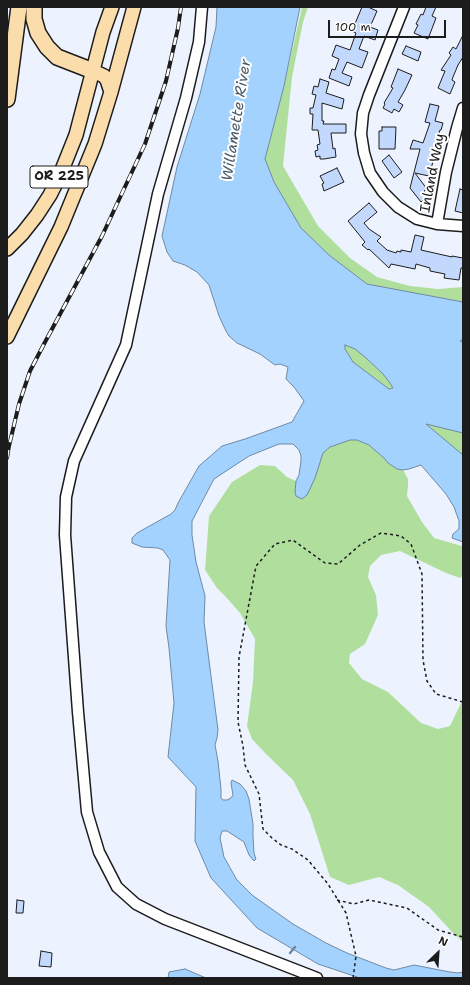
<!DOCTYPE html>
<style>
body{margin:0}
#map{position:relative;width:470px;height:985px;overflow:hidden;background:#edf3fe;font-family:"Shantell Sans",sans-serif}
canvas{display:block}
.frame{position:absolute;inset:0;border:8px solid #1c1c1c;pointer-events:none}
.north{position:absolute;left:418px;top:933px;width:40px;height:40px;-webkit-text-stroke:3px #fff;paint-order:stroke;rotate:25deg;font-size:11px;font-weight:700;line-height:16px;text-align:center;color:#1c1c1c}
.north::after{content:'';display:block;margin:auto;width:14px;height:18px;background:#1c1c1c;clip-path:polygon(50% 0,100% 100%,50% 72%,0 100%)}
.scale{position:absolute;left:328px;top:20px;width:118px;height:18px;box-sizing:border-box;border:2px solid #1c1c1c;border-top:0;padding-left:5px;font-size:12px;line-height:14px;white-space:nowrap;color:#1c1c1c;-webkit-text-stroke:3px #fff;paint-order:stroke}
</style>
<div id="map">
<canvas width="470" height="985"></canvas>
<div class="frame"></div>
<div class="north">N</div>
<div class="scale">100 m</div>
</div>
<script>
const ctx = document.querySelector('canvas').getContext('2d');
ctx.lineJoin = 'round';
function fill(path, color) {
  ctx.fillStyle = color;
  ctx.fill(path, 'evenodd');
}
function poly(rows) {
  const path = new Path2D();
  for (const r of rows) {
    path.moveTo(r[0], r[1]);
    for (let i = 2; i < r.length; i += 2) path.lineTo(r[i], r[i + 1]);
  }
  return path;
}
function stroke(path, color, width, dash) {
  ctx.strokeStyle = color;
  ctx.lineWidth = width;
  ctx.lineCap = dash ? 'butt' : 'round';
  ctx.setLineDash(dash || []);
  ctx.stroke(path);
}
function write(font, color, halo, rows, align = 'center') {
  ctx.font = font + ' "Shantell Sans",sans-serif';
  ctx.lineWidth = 4;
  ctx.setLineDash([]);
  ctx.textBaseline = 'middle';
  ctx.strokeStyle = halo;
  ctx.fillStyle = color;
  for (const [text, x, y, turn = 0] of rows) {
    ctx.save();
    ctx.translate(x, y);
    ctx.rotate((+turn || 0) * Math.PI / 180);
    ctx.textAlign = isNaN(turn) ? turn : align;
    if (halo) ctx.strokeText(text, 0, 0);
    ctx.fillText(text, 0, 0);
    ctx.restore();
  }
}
fill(poly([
 [302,7,308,7,303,22,292,77,283,166,318,226,350,258,377,277,410,286,438,289,463,287,463,302,367,284,329,255,301,228,274,182,265,159,284,86],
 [344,345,355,349,365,357,383,374,391,383,393,388,389,389,352,362,345,349],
 [425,423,463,433,463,455,456,450],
 [350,440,357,440,369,445,385,459,388,463,397,469,403,470,408,479,408,485,407,496,422,522,434,538,462,546,463,547,463,575,460,578,446,573,400,551,381,555,370,566,368,577,376,595,378,615,365,644,350,654,349,663,362,679,388,692,421,723,438,729,450,726,462,701,463,700,463,942,453,933,429,907,398,885,379,877,349,885,330,877,310,814,293,780,266,754,252,739,247,726,253,682,255,639,240,613,225,596,217,588,205,570,209,516,232,482,260,465,275,466,287,477,296,481,295,492,319,462,323,453,330,447]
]), '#b0df9d');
const water = poly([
 [217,7,300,7,284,86,265,159,274,182,301,228,329,255,367,284,463,302,463,339,460,341,463,342,463,433,426,424,463,455,463,542,452,538,453,534,459,529,459,521,454,507,446,494,421,465,409,469,403,470,397,469,388,463,385,459,369,445,357,440,350,440,330,447,323,453,315,478,307,495,302,499,296,496,295,492,296,481,299,475,301,461,301,456,299,450,293,444,279,444,249,456,214,479,192,521,192,535,196,562,205,596,204,622,218,730,217,738,215,745,218,761,221,789,221,798,223,800,227,800,231,798,233,795,231,783,232,780,240,784,246,791,249,799,253,824,253,836,254,853,256,859,254,861,249,855,244,842,227,831,222,831,220,838,224,857,237,880,252,895,293,924,326,943,347,953,386,968,394,970,414,965,450,972,458,973,463,972,463,978,360,978,318,964,257,928,211,878,195,841,196,787,168,757,174,703,169,648,166,626,170,560,163,550,158,548,142,547,132,543,132,538,137,533,171,514,175,510,178,503,199,466,222,446,245,439,292,422,304,401,294,387,286,379,288,367,280,364,275,365,260,354,237,343,229,336,226,331,219,316,209,285,197,272,185,265,173,261,167,252,162,236,177,167,200,94,216,27,217,7],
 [345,345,355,349,365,357,383,374,390,383,393,388,389,389,353,362,345,349,345,345],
 [185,969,206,978,168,978,169,972,185,969]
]);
fill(water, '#a3d2ff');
stroke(water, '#6d89a4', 1);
stroke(poly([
 [290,953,295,947]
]), '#6d89a4', 2.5);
const building = poly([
 [362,7,368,7,377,11,370,27,378,30,375,40,364,36,359,49,368,52,362,68,347,62,342,73,352,77,349,86,329,78,332,69,335,70,339,59,332,56,336,45,350,50,356,33,352,31,362,7],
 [426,7,436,7,432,16,436,18,428,39,414,33,418,25,416,24,421,14,423,15,426,7],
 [463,35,463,57,458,65,453,77,452,80,455,82,450,94,438,88,445,71,441,70,451,55,449,53,453,47,456,49,463,35],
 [406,46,421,52,418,61,402,54,406,46],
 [398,69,412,75,405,90,398,102,403,105,399,112,394,109,392,113,383,108,385,104,384,103,393,88,391,87,398,69],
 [320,79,329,82,326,93,344,99,342,109,322,103,322,121,324,121,323,124,346,124,346,133,331,133,333,149,335,148,336,157,324,159,320,159,320,156,316,157,315,151,318,150,317,145,320,144,318,130,312,130,313,114,310,114,310,108,313,108,316,95,312,94,314,86,318,87,320,79],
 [430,104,439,106,435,121,443,123,441,130,440,130,434,147,438,148,435,158,434,158,429,176,415,173,427,189,424,191,428,197,421,202,410,188,420,149,410,149,413,140,423,143,430,123,425,122,430,104],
 [382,127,396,127,395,149,379,149,379,131,382,131,382,127],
 [389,155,402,172,394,178,382,161,389,155],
 [337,168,344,182,324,191,322,184,324,183,320,176,337,168],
 [460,189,463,190,463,213,455,211,460,189],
 [369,203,377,212,364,223,369,229,381,237,377,241,387,250,396,253,397,251,401,252,401,250,411,252,415,235,424,237,421,250,452,257,452,256,463,258,463,268,461,268,459,280,444,278,445,274,430,271,430,268,416,264,415,269,391,264,389,268,369,249,368,250,362,245,365,242,348,221,369,203],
 [17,900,24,901,23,913,16,913,17,900],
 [41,951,52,953,51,967,39,966,41,951]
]);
fill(building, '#c3d8fd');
stroke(building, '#1c1c1c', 1);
const minor = poly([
 [202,7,199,42,186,98,158,194,126,345,74,461,66,497,65,535,78,712,87,812,99,852,117,887,136,904,165,919,317,978],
 [404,7,369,95,363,113,361,134,364,153,370,173,383,192,398,207,417,219,437,224,463,226],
 [437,224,446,172,457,128,463,108]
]);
const major = poly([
 [93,71,104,76,107,80,111,92],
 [7,249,22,234,37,215,50,195,60,175,76,135,103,32,112,7],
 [7,337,61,227,95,144,111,92,134,7]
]);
const highway = poly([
 [34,7,34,19,38,33,47,47,57,57,93,71],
 [7,99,19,7]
]);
stroke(minor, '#1c1c1c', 13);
stroke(major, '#1c1c1c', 16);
stroke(highway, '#1c1c1c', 18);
stroke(poly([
 [337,900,354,904,369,900,407,908,438,930,463,937],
 [353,978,356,956,346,913,328,884,308,860,292,849,281,845,272,838,263,829,259,794,245,765,243,746,238,722,239,657,256,566,275,544,293,540,325,563,338,564,360,545,381,533,401,536,411,544,422,574,423,660,427,681,436,694,463,702]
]), '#1c1c1c', 1.5, [3, 3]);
stroke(minor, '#fff', 10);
stroke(major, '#fbddab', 13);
stroke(highway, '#fbddab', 15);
const rail = poly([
 [7,458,9,446,19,404,30,371,44,344,102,236,145,144,166,81,178,28,181,7]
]);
stroke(rail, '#1c1c1c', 4);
stroke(rail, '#fff', 2.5, [8]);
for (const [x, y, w] of [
 [59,177,58]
]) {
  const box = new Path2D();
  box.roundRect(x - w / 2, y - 11, w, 22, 3);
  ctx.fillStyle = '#fff';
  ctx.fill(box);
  stroke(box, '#1c1c1c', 1);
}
write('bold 13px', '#1c1c1c', null, [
 ["OR 225",59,177]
]);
write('14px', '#1c1c1c', '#fff', [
 ["Inland Way",433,173,-79]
]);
write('italic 15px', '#4b5c6b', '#fff', [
 ["Willamette River",237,120,-81]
]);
</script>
